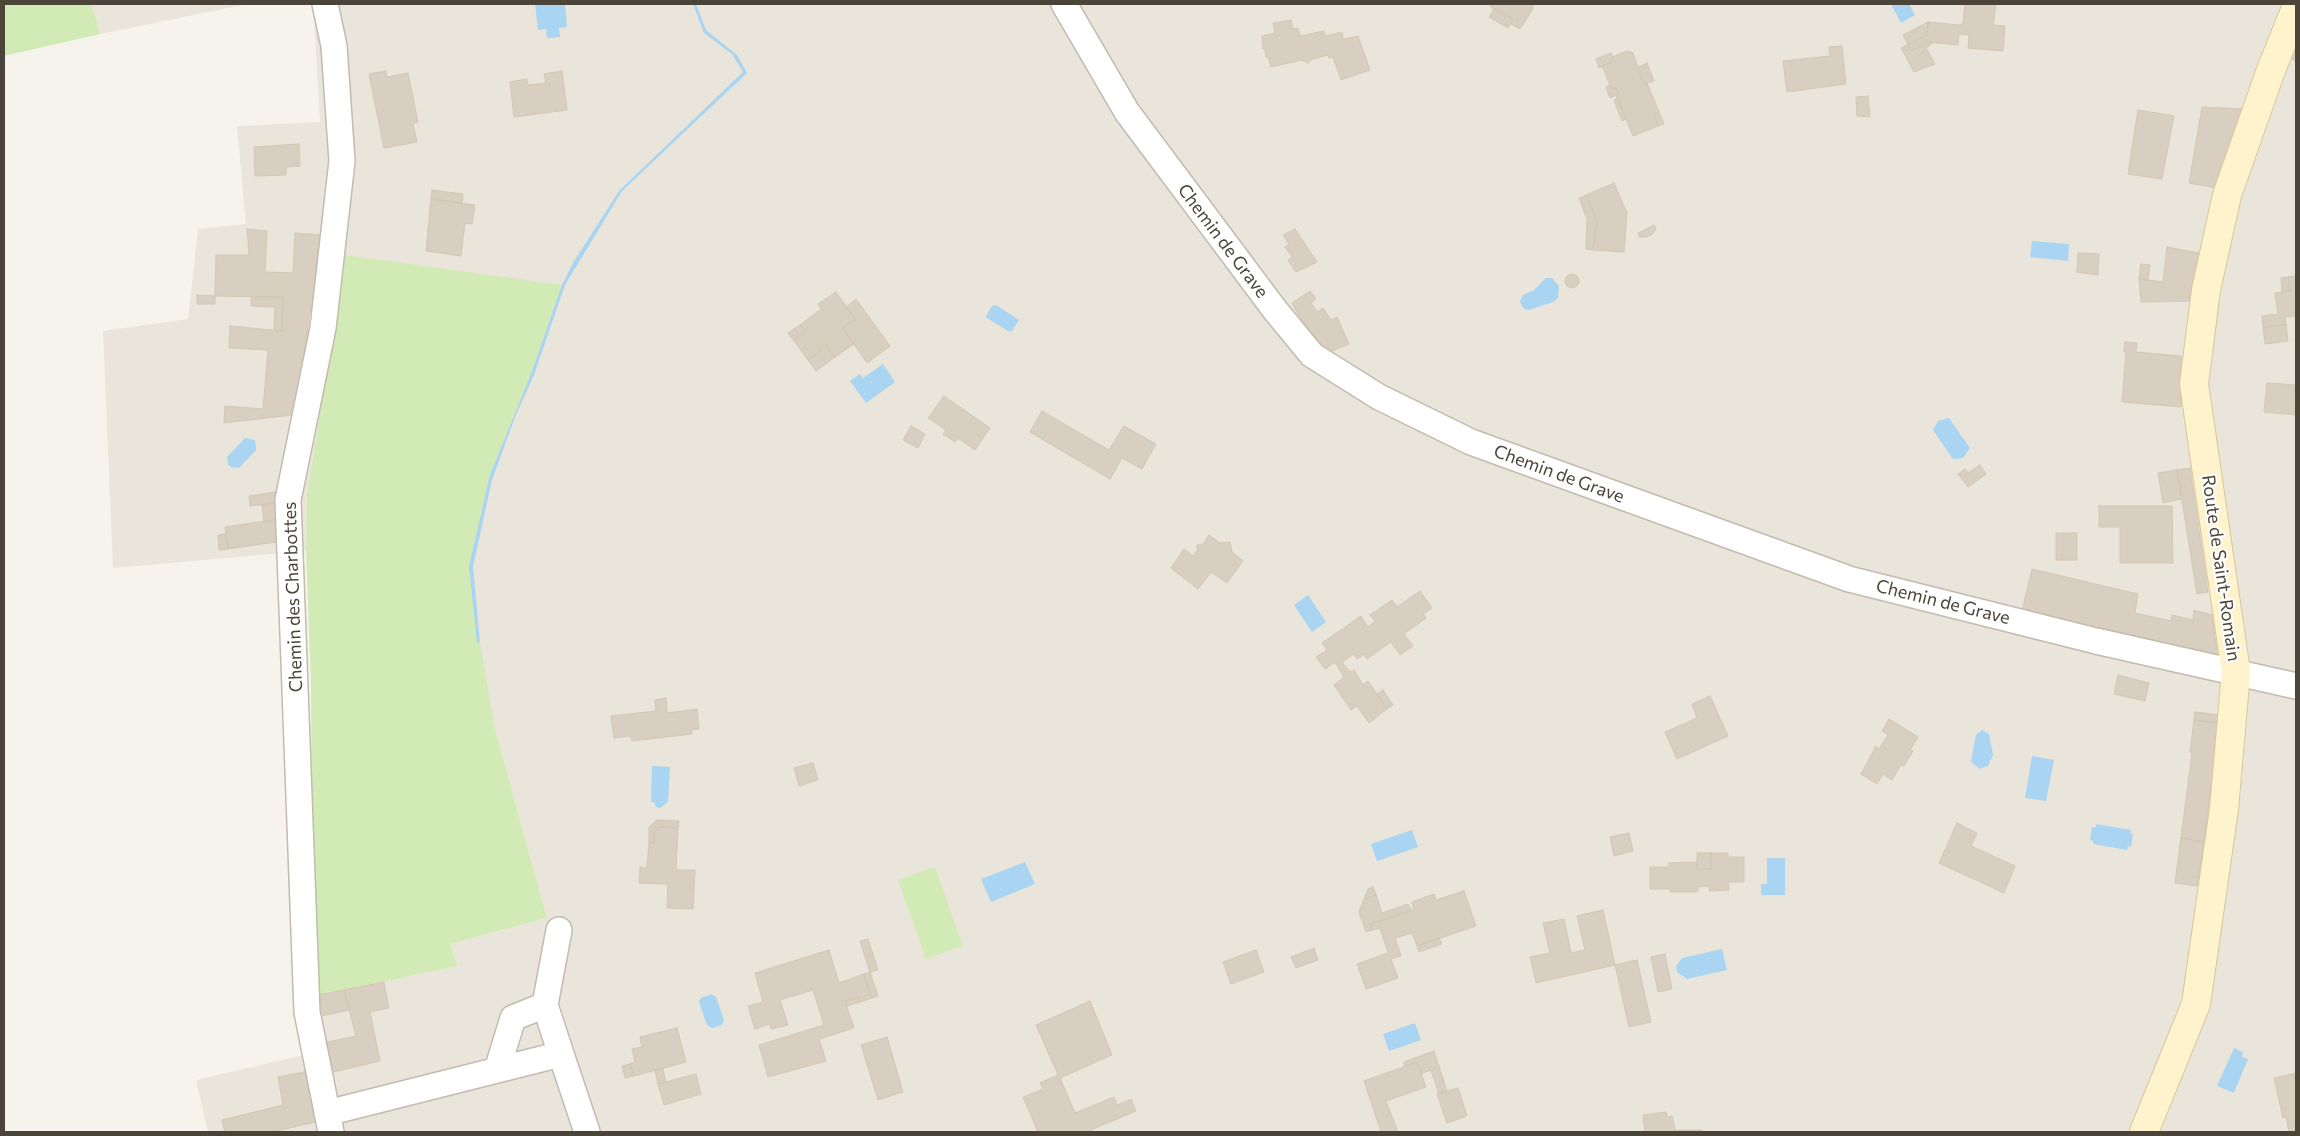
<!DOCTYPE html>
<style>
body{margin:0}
#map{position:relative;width:2300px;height:1136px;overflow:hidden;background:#f6f3ec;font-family:Commissioner,sans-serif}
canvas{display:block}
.frame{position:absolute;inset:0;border:5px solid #4b4439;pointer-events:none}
</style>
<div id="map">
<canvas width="2300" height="1136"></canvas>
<div class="frame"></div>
</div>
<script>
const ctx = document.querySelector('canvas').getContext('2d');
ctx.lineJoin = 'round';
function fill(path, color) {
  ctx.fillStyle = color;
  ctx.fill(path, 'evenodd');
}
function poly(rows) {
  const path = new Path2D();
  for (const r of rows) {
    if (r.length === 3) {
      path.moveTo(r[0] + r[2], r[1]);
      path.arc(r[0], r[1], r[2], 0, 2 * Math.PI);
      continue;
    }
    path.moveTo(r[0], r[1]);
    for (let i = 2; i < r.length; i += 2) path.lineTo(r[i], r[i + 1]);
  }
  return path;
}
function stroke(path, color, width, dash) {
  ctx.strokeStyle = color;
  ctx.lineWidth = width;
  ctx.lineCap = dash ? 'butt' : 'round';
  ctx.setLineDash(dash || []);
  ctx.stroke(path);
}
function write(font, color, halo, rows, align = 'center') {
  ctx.font = font + ' Commissioner,sans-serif';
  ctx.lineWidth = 4;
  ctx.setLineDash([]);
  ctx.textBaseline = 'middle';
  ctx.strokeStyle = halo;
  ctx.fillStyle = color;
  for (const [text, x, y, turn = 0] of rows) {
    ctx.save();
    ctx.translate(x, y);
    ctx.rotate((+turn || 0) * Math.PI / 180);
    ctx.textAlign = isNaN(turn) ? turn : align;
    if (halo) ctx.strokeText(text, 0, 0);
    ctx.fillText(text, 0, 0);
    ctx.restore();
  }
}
fill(poly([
 [92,4,248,4,100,34],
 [342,4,2296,4,2296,1132,208,1132,196,1080,304,1055,297,998,458,966,450,944,547,918,495,729,345,256,307,494,306,551,113,568,103,331,188,319,198,229,246,224,237,126,320,122,314,16]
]), '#eae5da');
fill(poly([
 [4,4,92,4,100,34,4,56],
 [345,255,562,285,531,374,490,475,469,566,477,642,480,642,495,729,547,918,450,944,458,966,313,996,311,684,306,551,307,494],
 [935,867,963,946,926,959,898,880]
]), '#d2eab5');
fill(poly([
 [535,4,565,4,567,27,559,28,560,37,547,38,546,29,538,30],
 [693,4,696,4,706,30,737,55,747,73,622,191,565,285,534,375,515,417,492,480,473,567,480,642,477,643,469,566,490,475,531,374,562,285,573,263,619,191,743,72,732,54,704,33],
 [1891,4,1909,4,1915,15,1901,23],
 [2032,241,2069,244,2068,261,2030,257],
 [1546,278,1552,278,1559,286,1558,298,1553,302,1529,310,1524,309,1520,302,1523,295,1534,290],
 [996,305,1019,320,1012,331,1010,332,987,318,986,316,992,306],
 [883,364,895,382,866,403,850,381,860,374,863,378],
 [1949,418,1970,448,1963,458,1953,459,1933,430,1938,421],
 [245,438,255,440,256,450,239,468,231,467,228,464,227,457],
 [1308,595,1326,622,1312,632,1294,605],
 [1982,730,1989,734,1993,755,1988,766,1980,769,1971,762,1976,735],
 [2032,756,2054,760,2046,801,2025,798],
 [652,766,670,767,668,802,660,808,656,807,654,802,651,802],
 [2096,824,2131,830,2130,833,2133,834,2131,847,2128,846,2127,850,2093,844,2093,841,2090,840,2092,827,2096,827],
 [1412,830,1418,847,1377,861,1371,844],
 [1767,858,1785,858,1785,895,1761,895,1761,884,1767,884],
 [1025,862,1035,884,991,902,981,879],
 [1722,949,1727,970,1687,979,1677,972,1676,966,1682,958],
 [711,994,716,997,724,1020,722,1025,712,1028,707,1025,699,1002,701,998],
 [1415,1023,1421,1040,1389,1051,1383,1034],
 [2234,1048,2243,1052,2242,1057,2248,1059,2234,1093,2217,1086]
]), '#a9d4f2');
const building = poly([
 [1490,4,1533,4,1533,9,1520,29,1511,24,1513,19,1491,7,1490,4],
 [1965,4,1996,4,1993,25,2005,26,2003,51,1968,48,1969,35,1959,34,1958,45,1927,42,1911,51,1908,45,1927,35,1928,22,1960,25,1963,23,1965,4],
 [1494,9,1513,19,1508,28,1489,17,1494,9],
 [1291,20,1293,29,1298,28,1300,36,1324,31,1325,36,1342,32,1343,39,1358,36,1370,70,1341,80,1333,57,1329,58,1328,55,1313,59,1308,63,1302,60,1271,67,1268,57,1266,57,1265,49,1263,49,1262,36,1275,33,1273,23,1291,20],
 [1928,22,1927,35,1908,45,1903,35,1928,22],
 [2296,39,2296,62,2290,57,2296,39],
 [1927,42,1933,43,1926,48,1935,64,1914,72,1901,48,1908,45,1911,51,1927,42],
 [1842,46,1846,84,1787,92,1783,61,1830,56,1829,47,1842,46],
 [1627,51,1633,53,1644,84,1647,83,1659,112,1654,114,1658,126,1633,136,1616,95,1619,94,1616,88,1612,90,1602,66,1614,61,1612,57,1627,51],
 [1611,53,1614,61,1599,68,1596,59,1611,53],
 [1647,63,1654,81,1644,84,1637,69,1639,67,1647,63],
 [386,71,387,77,408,73,418,122,413,123,417,142,384,148,369,74,386,71],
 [562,71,567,110,514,117,510,82,527,79,528,85,546,83,544,74,562,71],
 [1610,85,1612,90,1616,88,1619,94,1610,98,1606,87,1610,85],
 [1868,96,1870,117,1857,116,1856,97,1868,96],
 [1618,98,1626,119,1622,121,1614,100,1618,98],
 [2202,107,2243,109,2216,188,2189,183,2202,107],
 [2138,110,2174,116,2162,179,2128,174,2138,110],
 [1659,112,1664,124,1658,126,1654,114,1659,112],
 [299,144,300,166,286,167,286,175,255,176,254,147,299,144],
 [1614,183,1627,213,1624,252,1593,250,1597,220,1586,195,1614,183],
 [432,190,463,194,462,203,431,199,432,190],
 [1586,195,1597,220,1593,250,1586,249,1587,219,1579,198,1586,195],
 [431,199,475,205,472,224,465,223,461,256,426,251,431,199],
 [1654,225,1656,228,1653,234,1646,237,1639,237,1638,233,1654,225],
 [247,229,267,231,265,272,293,273,295,233,324,235,316,295,309,314,303,376,292,415,224,423,225,406,263,409,268,350,229,348,230,326,282,331,283,297,215,296,216,255,249,255,247,229],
 [1295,229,1317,262,1296,272,1288,260,1292,257,1285,247,1289,244,1283,235,1295,229],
 [2167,247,2199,253,2189,301,2141,302,2139,279,2163,282,2167,247],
 [2078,253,2099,254,2098,275,2077,272,2078,253],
 [2141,264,2150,265,2148,280,2139,279,2141,264],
 [1572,281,7],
 [2296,276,2296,316,2285,317,2286,325,2263,327,2262,316,2278,314,2275,293,2290,291,2288,277,2296,276],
 [2288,277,2290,291,2282,292,2281,278,2288,277],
 [1310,291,1316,299,1311,303,1317,312,1323,308,1331,320,1337,317,1349,344,1327,353,1299,316,1292,303,1310,291],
 [836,292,855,319,843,328,854,344,835,357,827,346,808,360,794,341,805,332,800,325,821,309,818,304,836,292],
 [197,295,215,296,215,304,197,304,197,295],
 [251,296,283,297,282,331,274,330,275,307,251,306,251,296],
 [856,299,890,346,867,363,843,328,855,319,846,307,856,299],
 [800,325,805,332,794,341,788,333,800,325],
 [2286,325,2288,341,2265,344,2263,327,2286,325],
 [2125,342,2137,343,2136,352,2181,356,2181,407,2122,402,2126,352,2124,352,2125,342],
 [827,346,835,357,816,371,808,360,827,346],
 [2267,383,2296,385,2296,415,2264,412,2267,383],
 [944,396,990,428,975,450,958,438,955,442,943,434,946,430,928,418,944,396],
 [1042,411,1109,450,1124,426,1156,444,1142,469,1122,458,1110,479,1030,432,1042,411],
 [911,426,925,434,918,448,903,440,911,426],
 [1980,465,1986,474,1968,487,1958,474,1965,469,1968,473,1980,465],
 [2190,468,2208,592,2197,594,2177,470,2190,468],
 [2177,470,2182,499,2163,503,2158,473,2177,470],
 [276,492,277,503,250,506,249,496,276,492],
 [277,503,279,519,264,522,262,505,277,503],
 [2099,506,2172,506,2173,563,2120,563,2120,527,2099,527,2099,506],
 [279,519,282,541,228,549,225,527,279,519],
 [2056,533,2077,533,2077,560,2056,560,2056,533],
 [226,534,228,549,219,550,218,535,226,534],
 [1209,535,1220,543,1230,542,1232,552,1243,561,1227,583,1211,572,1198,589,1171,568,1184,549,1193,556,1197,551,1197,545,1203,544,1209,535],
 [2032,569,2138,594,2135,613,2171,621,2172,615,2193,620,2194,610,2212,615,2217,653,2213,657,2022,611,2032,569],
 [1420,591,1432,608,1423,614,1426,618,1404,634,1413,646,1400,655,1391,642,1367,659,1364,654,1357,659,1354,654,1342,662,1350,672,1354,670,1363,685,1368,681,1387,709,1369,723,1357,706,1351,710,1334,685,1344,677,1335,662,1325,669,1316,657,1327,650,1322,643,1361,616,1368,627,1375,621,1370,615,1392,600,1397,607,1420,591],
 [2118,675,2149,683,2145,701,2114,694,2118,675],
 [1383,690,1393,705,1387,709,1377,694,1383,690],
 [1710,696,1728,736,1677,759,1665,732,1697,718,1692,704,1710,696],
 [666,698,667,713,697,709,699,729,692,730,692,734,632,741,631,736,614,738,611,716,656,711,655,700,666,698],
 [2195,712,2220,715,2219,723,2194,720,2195,712],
 [1889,719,1918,737,1910,750,1913,751,1904,766,1901,765,1892,780,1883,774,1877,784,1861,774,1876,746,1879,749,1888,735,1882,731,1889,719],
 [2194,720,2219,723,2204,842,2181,838,2192,753,2190,752,2194,720],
 [813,763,818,780,799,786,794,768,813,763],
 [657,820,679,821,678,828,659,827,654,832,654,843,649,842,649,827,657,820],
 [1957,823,1977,833,1971,846,2015,866,2004,893,1939,863,1957,823],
 [659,827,678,828,676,870,695,870,693,909,667,908,668,884,639,883,640,867,647,868,649,842,654,843,654,832,659,827],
 [1629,833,1633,851,1614,856,1610,837,1629,833],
 [2181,838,2204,842,2197,886,2175,883,2181,838],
 [1697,853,1711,853,1711,869,1697,870,1697,853],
 [1711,853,1728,853,1728,857,1744,857,1744,882,1728,882,1729,890,1709,891,1709,886,1698,887,1698,892,1670,892,1670,889,1650,889,1650,867,1669,867,1669,863,1697,862,1697,870,1711,869,1711,853],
 [1373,887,1376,895,1364,899,1368,889,1373,887],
 [1464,891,1476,926,1417,946,1412,933,1395,938,1401,956,1391,959,1398,978,1366,989,1357,964,1388,953,1380,928,1372,930,1370,924,1414,909,1412,902,1434,894,1436,900,1464,891],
 [1376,895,1382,913,1408,904,1411,910,1370,924,1372,930,1366,932,1359,912,1364,899,1376,895],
 [1603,910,1615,965,1536,983,1530,957,1550,953,1543,923,1564,919,1571,953,1585,950,1577,916,1603,910],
 [1439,938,1442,944,1419,952,1417,946,1439,938],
 [868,939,878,970,870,972,860,941,868,939],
 [1314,948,1318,960,1296,968,1291,957,1314,948],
 [829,950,839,983,864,974,872,998,860,1002,858,997,845,1001,854,1028,819,1039,826,1061,768,1077,759,1045,824,1025,813,990,780,1000,788,1025,771,1029,770,1024,755,1029,748,1006,763,1002,755,973,829,950],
 [1256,950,1264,972,1231,984,1223,962,1256,950],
 [1665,954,1672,989,1658,992,1651,957,1665,954],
 [1637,960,1651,1022,1629,1027,1615,965,1637,960],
 [870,972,878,996,872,998,864,974,870,972],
 [384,982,389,1008,370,1012,380,1061,325,1074,318,1044,356,1036,344,990,384,982],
 [344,990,349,1010,313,1018,308,997,344,990],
 [858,997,860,1002,847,1006,845,1001,858,997],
 [1090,1001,1112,1055,1060,1078,1075,1113,1114,1097,1117,1105,1131,1099,1136,1111,1086,1132,1038,1132,1023,1097,1043,1089,1040,1083,1058,1075,1036,1025,1090,1001],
 [677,1028,686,1062,634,1076,630,1064,635,1062,632,1049,642,1047,640,1037,677,1028],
 [887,1037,903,1092,878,1100,861,1045,887,1037],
 [1434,1051,1447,1091,1439,1094,1431,1070,1421,1074,1417,1062,1405,1066,1404,1062,1434,1051],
 [1417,1062,1426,1087,1386,1101,1398,1132,1381,1132,1364,1081,1417,1062],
 [630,1064,634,1076,625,1078,622,1066,630,1064],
 [663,1069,666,1082,658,1084,655,1070,663,1069],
 [309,1071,320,1121,272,1132,225,1132,222,1120,283,1105,278,1077,309,1071],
 [2296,1073,2296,1132,2289,1132,2286,1117,2283,1118,2274,1078,2296,1073],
 [696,1074,701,1094,664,1105,658,1084,696,1074],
 [1458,1088,1467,1116,1447,1123,1437,1094,1458,1088],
 [1666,1112,1667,1117,1672,1116,1675,1130,1702,1130,1702,1132,1645,1132,1643,1115,1666,1112]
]);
fill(building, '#d8cfc1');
stroke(building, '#d3c7b4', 1);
const minor = poly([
 [325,4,334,46,342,161,323,328,288,500,307,1012,331,1132],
 [1064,4,1127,112,1275,310,1312,355,1379,397,1471,442,1849,579,2096,641,2296,686],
 [545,1005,561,1054],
 [497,1070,513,1018,545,1005,559,930],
 [327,1113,561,1054,587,1132]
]);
const secondary = poly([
 [2144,1132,2196,1004,2224,809,2236,672,2194,384,2206,290,2227,195,2271,70,2296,8]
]);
stroke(minor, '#c2bbae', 28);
stroke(secondary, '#d6c79b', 30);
stroke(minor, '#fff', 25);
stroke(secondary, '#fff3cd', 28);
write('18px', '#4b4439', '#fff', [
 ["Chemin de Grave",1223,241,53],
 ["Chemin de Grave",1559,474,20],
 ["Route de Saint-Romain",2221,568,82],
 ["Chemin des Charbottes",293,597,-92],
 ["Chemin de Grave",1943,602,14]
]);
</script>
